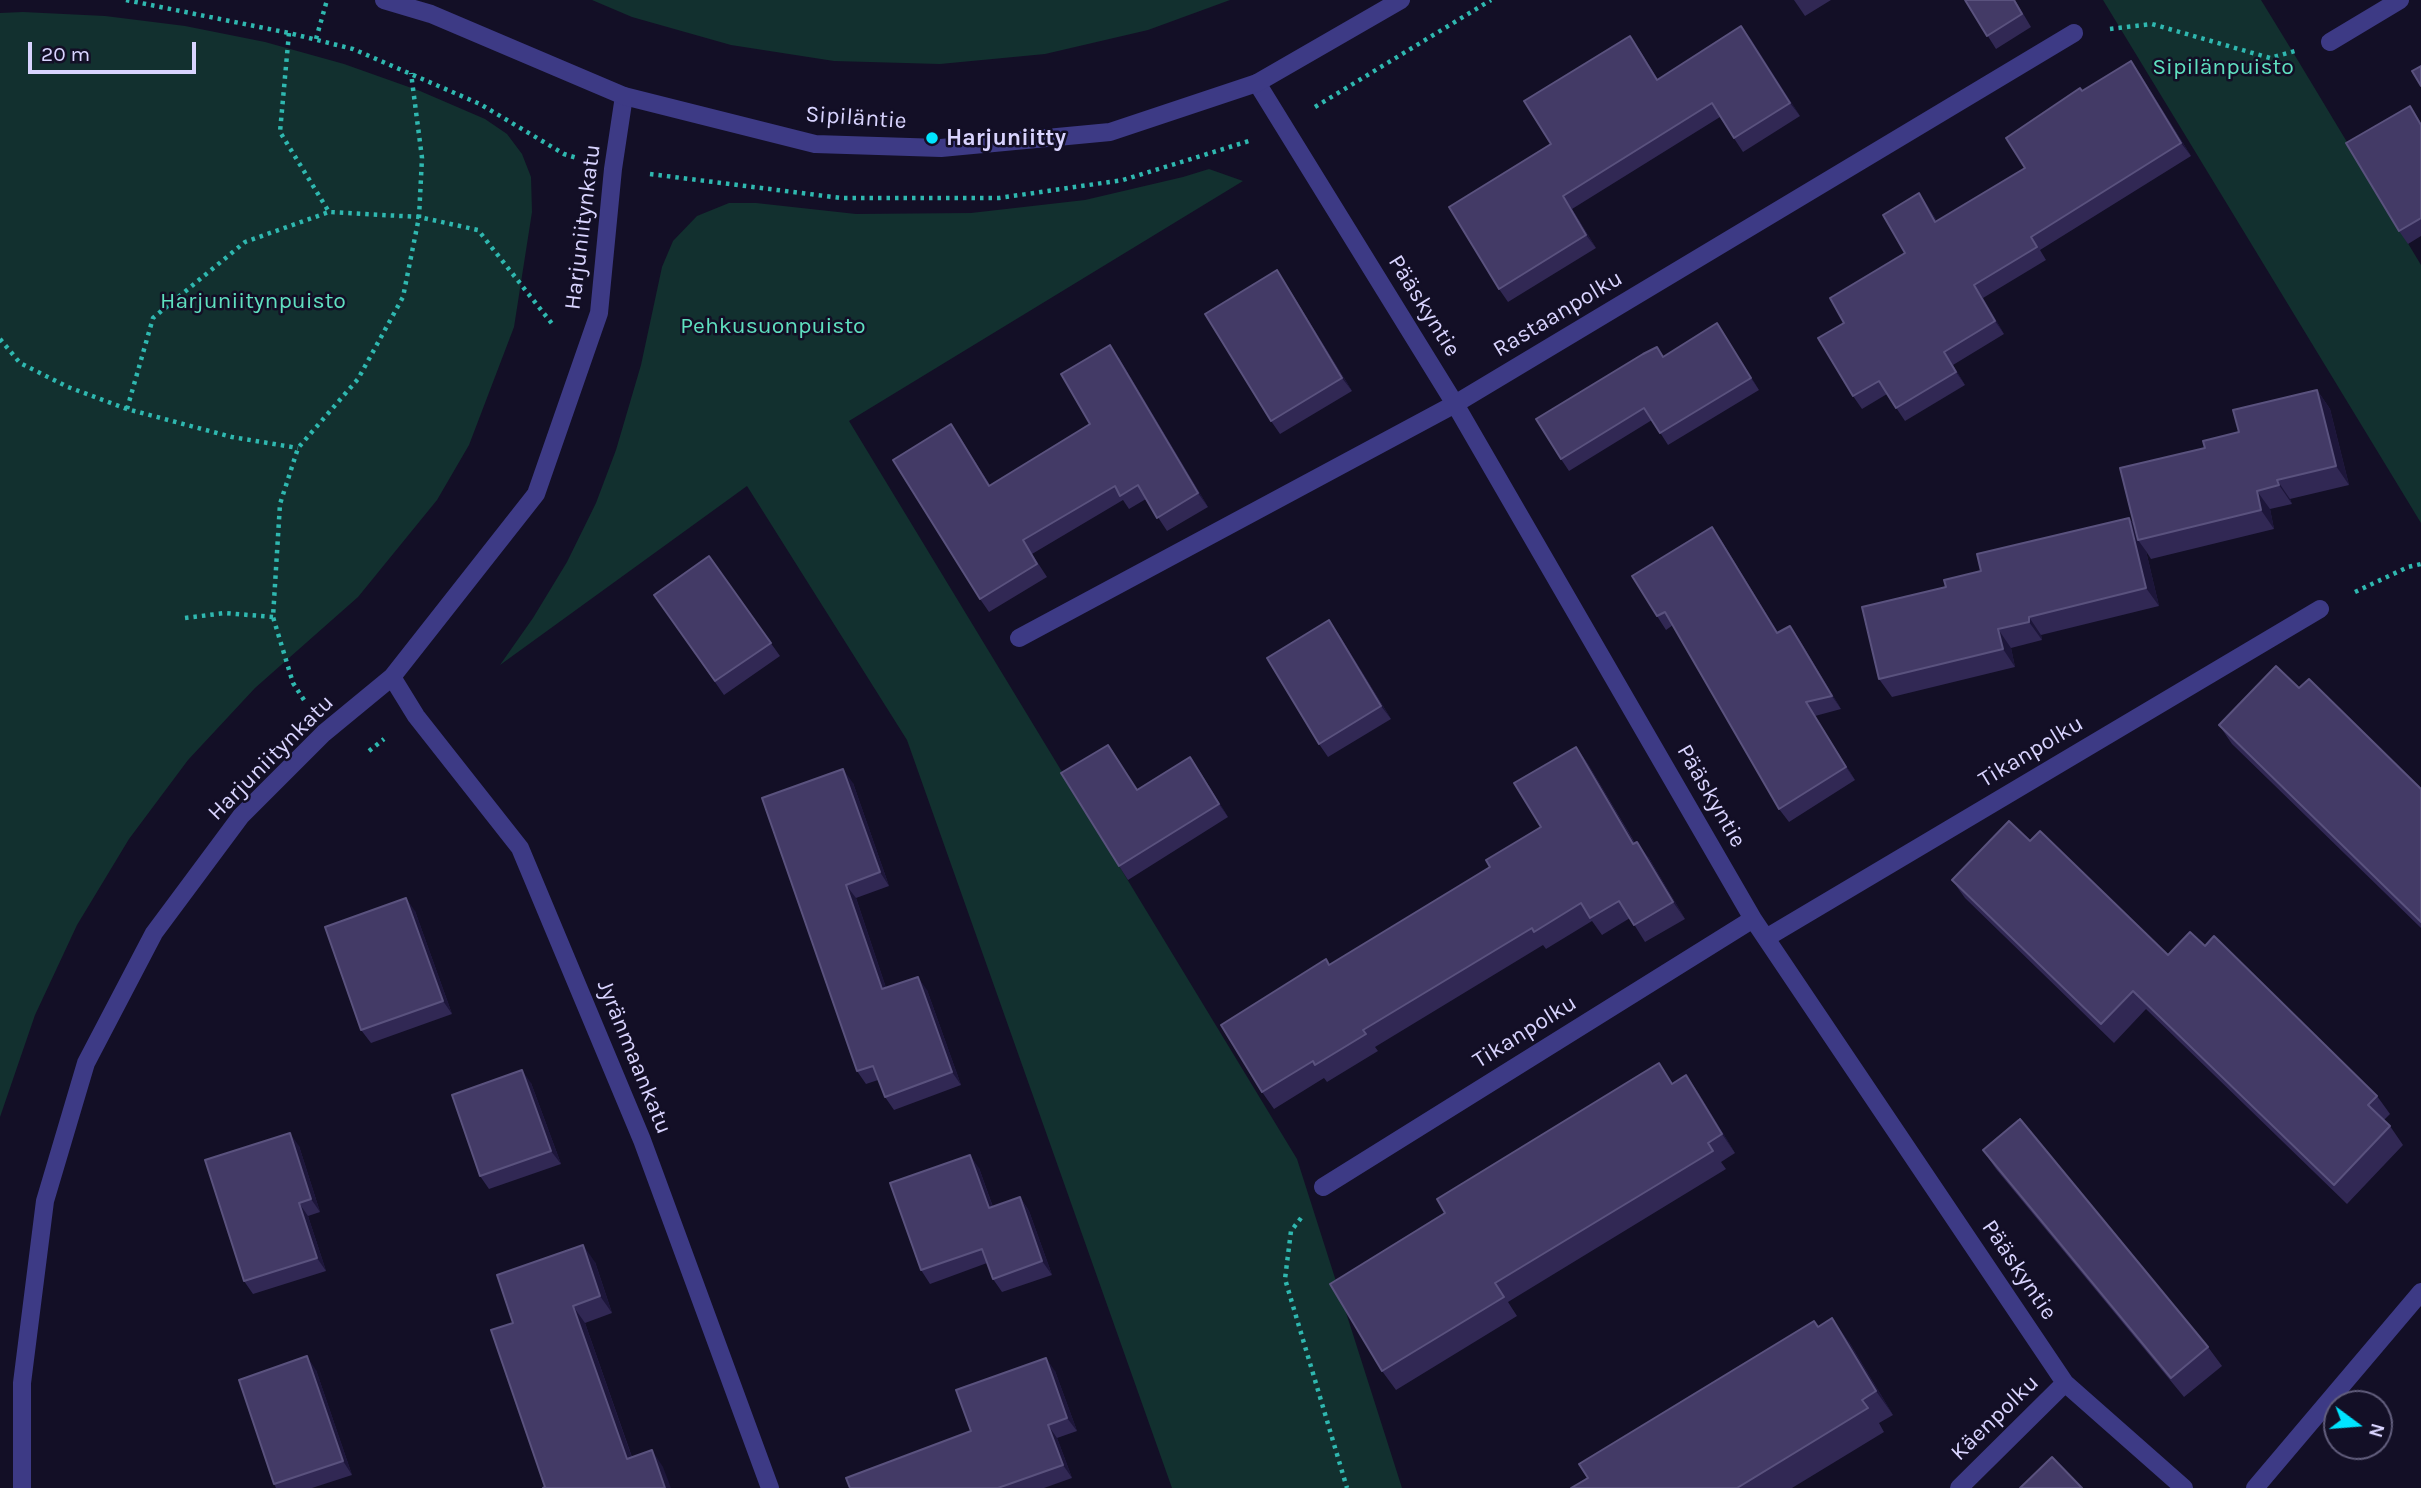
<!DOCTYPE html>
<meta charset="utf-8">
<style>
body{margin:0}
#map{position:relative;width:2421px;height:1488px;overflow:hidden;background:#130f26;font-family:Karla,sans-serif}
canvas{display:block}
.north{position:absolute;left:2323px;top:1390px;width:70px;height:70px;box-sizing:border-box;background:#130f26;border:2px solid #625e7d;border-radius:50%;rotate:106deg;font-size:19px;font-weight:700;line-height:28px;text-align:center;color:#d9d4ff}
.north::after{content:'';display:block;margin:auto;width:24px;height:32px;background:#00e5ff;clip-path:polygon(50% 0,100% 100%,50% 72%,0 100%)}
.scale{position:absolute;left:28px;top:42px;width:168px;height:32px;box-sizing:border-box;border:4px solid #d9d4ff;border-top:0;padding-left:9px;font-size:21px;line-height:24px;white-space:nowrap;color:#d9d4ff;-webkit-text-stroke:5px #130f26;paint-order:stroke}
</style>
<div id="map">
<canvas width="2421" height="1488"></canvas>
<div class="north">N</div>
<div class="scale">20 m</div>
</div>
<script>
const ctx = document.querySelector('canvas').getContext('2d');
ctx.lineJoin = 'round';
function fill(path, color) {
  ctx.fillStyle = color;
  ctx.fill(path, 'evenodd');
}
function poly(rows) {
  const path = new Path2D();
  for (const r of rows) {
    path.moveTo(r[0], r[1]);
    for (let i = 2; i < r.length; i += 2) path.lineTo(r[i], r[i + 1]);
  }
  return path;
}
function stroke(path, color, width, dash) {
  ctx.strokeStyle = color;
  ctx.lineWidth = width;
  ctx.lineCap = dash ? 'butt' : 'round';
  ctx.setLineDash(dash || []);
  ctx.stroke(path);
}
function write(font, color, halo, rows, align = 'center') {
  ctx.font = font + ' Karla,sans-serif';
  ctx.lineWidth = 5;
  ctx.setLineDash([]);
  ctx.textBaseline = 'middle';
  ctx.strokeStyle = halo;
  ctx.fillStyle = color;
  for (const [text, x, y, turn = 0] of rows) {
    ctx.save();
    ctx.translate(x, y);
    ctx.rotate((+turn || 0) * Math.PI / 180);
    ctx.textAlign = isNaN(turn) ? turn : align;
    if (halo) ctx.strokeText(text, 0, 0);
    ctx.fillText(text, 0, 0);
    ctx.restore();
  }
}
fill(poly([
 [592,0,1230,0,1148,30,1045,54,940,64,834,61,731,45,632,17],
 [2103,0,2261,0,2291,49,2421,265,2421,523],
 [23,12,105,16,185,26,265,42,344,64,420,91,485,119,507,134,522,154,531,177,532,212,514,327,469,445,437,500,358,597,255,688,188,760,129,839,77,925,35,1015,0,1117,0,13],
 [1209,169,1243,181,849,421,1297,1159,1402,1488,1172,1488,907,740,747,486,500,665,533,618,567,562,596,503,616,450,641,365,662,267,673,241,697,216,729,203,756,203,856,214,971,213,1085,200,1183,177]
]), '#12302f');
stroke(poly([
 [126,0,289,33,353,49,480,104,564,154,577,158],
 [2110,29,2152,24,2270,58,2295,51],
 [289,33,280,132,329,212,419,217,478,230,553,325],
 [316,39,327,0],
 [1315,107,1491,0],
 [650,174,841,198,999,198,1123,180,1249,141],
 [0,339,20,363,68,387,127,409,232,437,298,448],
 [127,409,153,318,245,242,329,212],
 [2355,592,2408,567,2421,564],
 [185,618,225,613,273,617],
 [304,700,293,683,273,617,280,504,298,448,358,379,403,297,419,217,422,158,411,73],
 [369,751,384,739],
 [1301,1218,1291,1231,1285,1279,1347,1488]
]), '#2fb8b0', 4.5, [3.5, 5]);
stroke(poly([
 [2330,42,2400,0],
 [1257,83,1455,404,1753,919,2065,1383,2184,1488],
 [1019,638,1455,404,2074,33],
 [392,677,416,716,520,848,642,1140,770,1488],
 [1766,938,2320,609],
 [1323,1187,1753,919],
 [22,1488,22,1383,45,1201,86,1063,154,933,241,816,324,733,392,677,536,494,599,313,613,169,624,96],
 [1959,1488,2065,1383],
 [2255,1488,2421,1292]
]), '#3d3a85', 18);
stroke(poly([
 [384,0,431,14,624,96,815,144,941,148,1110,132,1257,83,1401,0]
]), '#3d3a85', 18);
fill(poly([
 [1794,0,1831,0,1805,16],
 [1965,0,2015,0,2031,27,1996,49],
 [1741,26,1800,116,1743,152,1720,117,1572,209,1596,248,1508,302,1499,289,1551,144,1639,49,1658,80],
 [2140,74,2191,156,2040,250,2046,260,1983,298,2004,334,1953,365,1965,385,1905,421,1887,394,1862,409,1853,396,1844,323,1905,253,1919,193,1937,221,2025,168,2082,90],
 [2410,106,2421,123,2421,236,2408,244,2399,231],
 [1277,270,1286,284,1352,391,1280,434,1271,421],
 [1725,335,1759,390,1668,445,1652,420,1569,471,1561,459,1663,357],
 [1119,358,1208,507,1167,531,1146,499,1129,509,1123,500,1032,554,1047,577,989,612,980,599,951,424,990,485,1090,424],
 [2317,390,2330,409,2349,485,2290,499,2292,504,2270,509,2274,529,2151,559,2146,551,2159,606,2041,635,2042,640,2011,648,2015,667,1892,697,1879,679,1946,587,1981,571,2129,518,2134,524,2205,448,2239,432],
 [1721,540,1778,633,1790,626,1799,639,1841,709,1815,716,1855,780,1789,822,1779,809,1673,625,1666,630,1657,616],
 [709,556,780,656,724,695,654,595],
 [1338,633,1391,719,1328,757,1319,744],
 [2299,688,2421,789,2421,928,2232,744,2219,725],
 [1576,747,1588,764,1635,843,1649,858,1685,919,1645,942,1630,918,1602,935,1592,921,1546,949,1543,945,1375,1047,1378,1051,1327,1082,1324,1078,1274,1109,1262,1092,1329,965,1490,867,1541,827],
 [1117,758,1137,790,1199,770,1228,817,1128,880,1119,866],
 [853,783,889,886,856,898,886,988,927,990,961,1085,894,1110,885,1097,878,1080,866,1084,857,1071,762,798],
 [2030,841,2168,955,2205,946,2377,1096,2390,1114,2384,1120,2390,1126,2403,1145,2347,1204,2146,1009,2114,1043,1965,898,1952,880],
 [415,911,452,1014,371,1043,361,1030],
 [1686,1075,1699,1094,1735,1153,1721,1162,1726,1169,1508,1302,1517,1316,1396,1390,1382,1371,1673,1083],
 [531,1083,561,1164,489,1189,480,1176],
 [299,1146,320,1212,308,1216,326,1271,253,1294,244,1281],
 [1983,1150,2208,1347,2222,1366,2184,1397,1996,1169],
 [979,1168,993,1207,1020,1197,1029,1211,1052,1275,1002,1292,993,1279,987,1263,930,1284,921,1270],
 [595,1262,612,1313,585,1323,632,1457,663,1467,545,1487,513,1323],
 [1818,1327,1849,1342,1893,1415,1879,1423,1884,1432,1792,1488,1571,1488],
 [316,1370,352,1475,312,1488,276,1488,274,1484],
 [1055,1371,1077,1431,1057,1438,1072,1478,1044,1488,850,1488,971,1431]
]), '#312854');
fill(poly([
 [1741,26,1751,39,1800,116,1790,103],
 [1630,36,1639,49,1666,93,1657,80],
 [2131,61,2140,74,2191,156,2181,143],
 [1919,193,1928,206,1944,234,1935,222],
 [1563,196,1572,209,1596,248,1586,235],
 [1277,270,1286,284,1352,391,1342,378],
 [1974,285,1983,298,2004,334,1995,321],
 [1717,323,1725,335,1759,390,1751,378],
 [1110,345,1119,358,1208,507,1198,493],
 [1944,352,1953,365,1965,385,1956,372],
 [2317,390,2330,409,2349,485,2336,466],
 [951,424,960,437,998,499,989,486],
 [2277,480,2290,499,2292,504,2279,485],
 [2257,491,2270,509,2274,529,2261,510],
 [2129,518,2142,536,2138,540,2146,551,2159,606,2146,588],
 [1712,527,1721,540,1787,647,1777,633],
 [2029,617,2041,635,2042,640,2029,622],
 [1329,620,1338,633,1391,719,1381,706],
 [1790,626,1799,639,1841,709,1832,696],
 [1998,629,2011,648,2015,667,2003,649],
 [1806,702,1815,716,1855,780,1846,767],
 [1576,747,1588,764,1645,861,1633,844],
 [1190,757,1199,770,1228,817,1219,804],
 [843,769,853,783,889,886,880,872],
 [1637,842,1649,858,1685,919,1673,902],
 [846,885,856,898,891,1003,882,989],
 [406,898,415,911,452,1014,443,1001],
 [918,977,927,990,961,1085,952,1072],
 [522,1070,531,1083,561,1164,551,1151],
 [1686,1075,1699,1094,1735,1153,1722,1134],
 [290,1133,299,1146,320,1212,311,1199],
 [970,1155,979,1168,998,1222,989,1208],
 [1020,1197,1029,1211,1052,1275,1042,1261],
 [299,1203,308,1216,326,1271,317,1258],
 [583,1245,595,1262,612,1313,600,1296],
 [573,1306,585,1323,638,1475,627,1459],
 [1832,1318,1849,1342,1893,1415,1876,1391],
 [307,1356,316,1370,352,1475,343,1461],
 [1046,1358,1055,1371,1077,1431,1067,1418],
 [1048,1425,1057,1438,1072,1478,1063,1465],
 [652,1450,663,1467,671,1488,665,1488]
]), '#1d163a');
const building = poly([
 [1965,0,2014,0,2022,14,1987,36,1965,0],
 [1741,26,1790,103,1734,138,1712,103,1563,196,1586,235,1499,289,1449,207,1551,144,1524,101,1630,36,1657,80,1741,26],
 [2131,61,2181,143,2031,237,2037,247,1974,285,1995,321,1944,352,1956,372,1896,408,1879,381,1853,396,1818,338,1844,323,1830,298,1905,253,1883,215,1919,193,1935,222,2025,168,2006,138,2080,88,2082,91,2131,61],
 [2421,66,2421,86,2412,71,2421,66],
 [2410,106,2421,125,2421,218,2399,231,2346,143,2410,106],
 [1277,270,1342,378,1271,421,1205,314,1277,270],
 [1717,323,1751,378,1660,433,1644,408,1561,459,1536,419,1643,354,1657,347,1663,357,1717,323],
 [1110,345,1198,493,1157,518,1138,485,1120,496,1115,486,1023,540,1037,564,980,599,893,460,951,424,989,486,1090,424,1061,374,1110,345],
 [2317,390,2336,466,2277,480,2279,485,2257,491,2261,510,2138,540,2120,468,2205,448,2203,441,2239,432,2233,410,2317,390],
 [2129,518,2146,588,2029,617,2029,622,1998,629,2003,649,1879,679,1862,607,1946,587,1944,580,1981,571,1977,554,2129,518],
 [1712,527,1777,633,1790,626,1832,696,1806,702,1846,767,1779,809,1665,612,1657,616,1632,576,1712,527],
 [709,556,771,643,715,681,654,595,709,556],
 [1329,620,1381,706,1319,744,1267,658,1329,620],
 [2276,666,2299,688,2309,679,2421,789,2421,922,2219,725,2276,666],
 [1108,745,1137,790,1190,757,1219,804,1119,866,1061,773,1108,745],
 [1576,747,1633,844,1637,842,1673,902,1634,925,1619,901,1590,918,1581,903,1534,932,1532,928,1363,1030,1366,1034,1315,1065,1313,1061,1262,1092,1221,1025,1326,959,1329,965,1490,867,1486,860,1541,827,1514,783,1576,747],
 [843,769,880,872,846,885,882,989,918,977,952,1072,885,1097,873,1066,857,1071,762,798,843,769],
 [2009,821,2030,841,2040,831,2168,955,2190,932,2205,946,2214,936,2377,1096,2368,1105,2390,1126,2334,1185,2133,991,2101,1024,1952,880,2009,821],
 [406,898,443,1001,361,1030,325,927,406,898],
 [1659,1063,1672,1084,1686,1075,1722,1134,1708,1143,1713,1151,1495,1283,1504,1297,1382,1371,1330,1284,1445,1213,1437,1199,1659,1063],
 [522,1070,551,1151,480,1176,452,1095,522,1070],
 [2020,1119,2208,1347,2171,1378,1983,1150,2020,1119],
 [290,1133,311,1199,299,1203,317,1258,244,1281,205,1160,290,1133],
 [970,1155,989,1208,1020,1197,1042,1261,993,1279,982,1249,921,1270,890,1183,970,1155],
 [583,1245,600,1296,573,1306,627,1459,652,1450,665,1488,543,1488,545,1487,491,1330,513,1323,497,1275,583,1245],
 [1832,1318,1876,1391,1862,1400,1868,1408,1737,1488,1571,1488,1588,1478,1579,1464,1814,1321,1818,1327,1832,1318],
 [307,1356,343,1461,274,1484,239,1380,307,1356],
 [1046,1358,1067,1418,1048,1425,1063,1465,998,1488,850,1488,846,1478,971,1431,956,1390,1046,1358],
 [2052,1457,2082,1488,2020,1488,2052,1457]
]);
fill(building, '#433a66');
stroke(building, '#5a527e', 2);
for (const [x, y, r, color] of [
 [932,138,7,"#00e5ff"]
]) {
  const dot = new Path2D();
  dot.arc(x, y, r, 0, 2 * Math.PI);
  ctx.fillStyle = color;
  ctx.fill(dot);
  stroke(dot, '#130f26', 2.5);
}
write('23px', '#5fe0c0', '#130f26', [
 ["Sipilänpuisto",2223,67],
 ["Harjuniitynpuisto",253,301],
 ["Pehkusuonpuisto",773,326]
]);
write('23px', '#d9d4ff', '#130f26', [
 ["Sipiläntie",856,118,4],
 ["Harjuniitynkatu",583,227,-83],
 ["Pääskyntie",1424,306,58],
 ["Rastaanpolku",1558,314,-31],
 ["Tikanpolku",2031,752,-31],
 ["Harjuniitynkatu",271,758,-45],
 ["Pääskyntie",1711,796,60],
 ["Tikanpolku",1525,1032,-32],
 ["Jyränmaankatu",634,1057,68],
 ["Pääskyntie",2019,1270,56],
 ["Käenpolku",1995,1418,-44]
]);
write('bold 23px', '#d9d4ff', '#130f26', [
 ["Harjuniitty",946,138]
], 'left');
</script>
